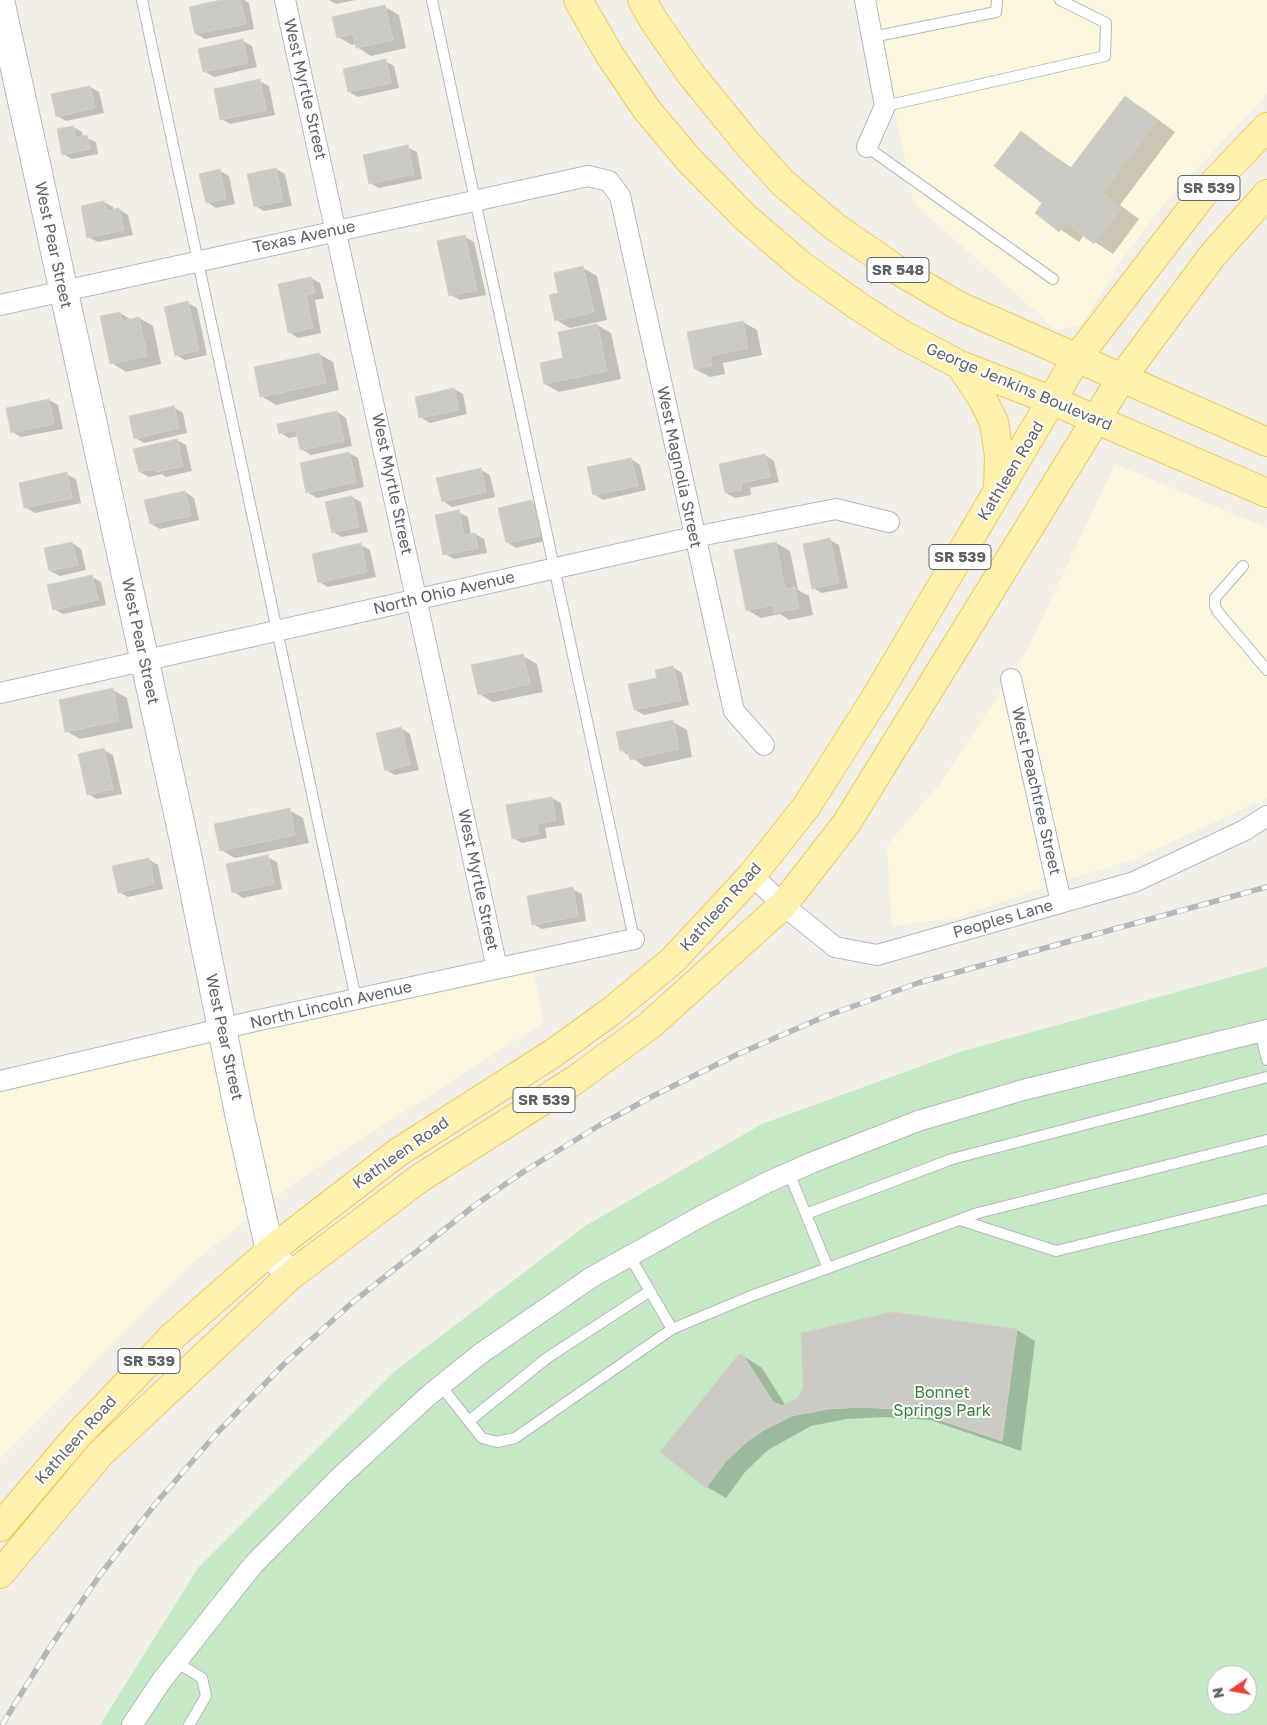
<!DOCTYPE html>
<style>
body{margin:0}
#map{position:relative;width:1267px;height:1725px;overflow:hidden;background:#f1efe8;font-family:"Golos Text",sans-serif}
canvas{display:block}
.north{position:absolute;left:1207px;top:1665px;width:50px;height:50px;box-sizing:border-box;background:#fff;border:1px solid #bfc1c3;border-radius:50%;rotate:258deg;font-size:14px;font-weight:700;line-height:20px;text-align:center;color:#5f6368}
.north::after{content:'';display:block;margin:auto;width:18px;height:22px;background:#ea4335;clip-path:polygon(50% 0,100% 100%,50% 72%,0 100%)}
</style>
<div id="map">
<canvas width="1267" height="1725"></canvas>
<div class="north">N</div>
</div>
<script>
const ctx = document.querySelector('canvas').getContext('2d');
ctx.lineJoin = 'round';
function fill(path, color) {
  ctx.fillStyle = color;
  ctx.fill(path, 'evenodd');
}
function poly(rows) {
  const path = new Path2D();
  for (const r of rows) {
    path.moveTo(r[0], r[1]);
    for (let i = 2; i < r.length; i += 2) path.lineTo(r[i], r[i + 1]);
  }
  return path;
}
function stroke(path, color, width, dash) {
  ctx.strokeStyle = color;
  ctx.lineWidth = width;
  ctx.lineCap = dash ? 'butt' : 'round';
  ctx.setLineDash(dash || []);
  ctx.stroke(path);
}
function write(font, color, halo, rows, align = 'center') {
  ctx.font = font + ' "Golos Text",sans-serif';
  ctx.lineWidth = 4;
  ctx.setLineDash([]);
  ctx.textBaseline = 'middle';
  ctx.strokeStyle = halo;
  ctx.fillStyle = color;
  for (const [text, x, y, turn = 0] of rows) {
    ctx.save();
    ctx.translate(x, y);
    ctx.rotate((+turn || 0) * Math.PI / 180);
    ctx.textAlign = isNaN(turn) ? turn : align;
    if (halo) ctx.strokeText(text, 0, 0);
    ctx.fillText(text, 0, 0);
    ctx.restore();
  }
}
fill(poly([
 [876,0,1267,0,1267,94,1163,205,1124,257,1082,324,1057,330,914,204,895,111,896,104],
 [1115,464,1267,528,1267,798,1137,858,1067,880,1019,668,1016,668,1028,648],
 [1002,689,1046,887,951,919,908,923,892,927,887,845,939,785],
 [533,971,544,1022,313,1170,270,1202,235,1037],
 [213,1042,251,1217,193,1262,0,1459,0,1091]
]), '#fef7e0');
fill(poly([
 [1267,967,1267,1725,100,1725,198,1568,395,1371,585,1226,762,1124,960,1052],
 [1217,1675,1247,1675,1247,1705,1217,1705]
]), '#c5e8c5');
fill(poly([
 [227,0,244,0,249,3,254,29,205,39,196,34],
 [329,0,356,0,336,4],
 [385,7,399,15,406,48,371,56,357,47,356,44,352,45,338,37],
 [243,41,252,46,257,67,214,77,204,71],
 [385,61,394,66,399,88,358,97,349,92],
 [259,81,269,86,275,115,230,124,221,119],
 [90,87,99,92,104,113,66,121,57,116,52,95],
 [1125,98,1144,109,1175,132,1120,205,1139,219,1113,254,1084,235,1079,242,1036,213,1044,203,1021,133,1072,168],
 [73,127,82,132,83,137,96,142,98,154,72,159,63,154],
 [407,147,417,152,422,179,379,188,370,183],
 [276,169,285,174,292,206,264,211,255,206],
 [220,171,229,176,235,204,216,208,207,202],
 [104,202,113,207,114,210,119,209,128,215,133,235,98,242,88,237],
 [465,237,474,242,486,295,460,300,451,295],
 [583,268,597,276,607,320,570,328,556,320],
 [311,278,320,283,324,298,315,300,321,333,298,338,289,332],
 [188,303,197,308,207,355,185,360,176,355],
 [120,313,132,320,139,318,153,326,161,364,126,372,112,363],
 [743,322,757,330,762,355,723,363,725,374,710,377,695,369],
 [597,325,611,333,621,379,559,392,545,384],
 [319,354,333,362,339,390,276,405,261,396],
 [454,389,463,394,467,414,430,423,420,417],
 [49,400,58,405,63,429,21,437,12,432],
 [173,407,183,413,187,433,144,443,135,438],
 [337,412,346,418,352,446,311,455,301,449,299,436,289,438,280,433],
 [177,440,186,445,192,471,166,477,162,474,149,477,140,472],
 [349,453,358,458,364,487,317,498,307,492],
 [765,455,774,461,779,482,750,488,751,495,735,498,726,493],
 [631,459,640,465,646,490,603,500,594,494],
 [481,470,490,475,495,497,452,507,443,501],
 [66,474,76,479,81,503,35,513,25,507],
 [185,492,194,498,199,520,160,529,151,524],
 [352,497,361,502,368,532,342,537,333,532],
 [532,502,541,507,549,540,516,548,507,542],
 [458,512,468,517,471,535,475,534,484,539,487,553,454,559,445,554],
 [830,540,839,545,848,588,822,593,813,588],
 [72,543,81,549,86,570,60,576,50,571],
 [776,543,790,551,798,590,809,596,813,615,789,620,780,614,761,618,747,610],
 [361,545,370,550,376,577,328,587,319,582],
 [92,577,101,582,106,605,63,614,54,609],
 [523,656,537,664,543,692,493,702,479,694],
 [673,667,682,673,689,705,644,715,635,710,658,679],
 [113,690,127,698,133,728,80,739,66,731],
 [673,722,687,730,692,757,645,767,621,750],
 [401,728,410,734,419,770,395,775,386,770],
 [104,750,113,755,122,794,97,799,88,794],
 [552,798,561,803,565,825,545,828,547,838,522,843,513,838],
 [289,810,303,818,309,843,235,858,221,850],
 [267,857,277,862,282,889,243,898,234,892],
 [148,859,158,865,163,889,128,897,119,892],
 [572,889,582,894,586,921,542,929,533,924],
 [1017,1330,1035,1341,1021,1451,930,1420,883,1417,847,1419,811,1426,768,1450,745,1472,726,1498,707,1487,743,1356,762,1368,786,1406]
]), '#0003');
const building = poly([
 [221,0,240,0,246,24,195,34,189,7,221,0],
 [385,5,393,40,356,48,353,34,337,38,332,17,385,5],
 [243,39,248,63,203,72,198,49,243,39],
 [386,59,391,83,348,92,343,69,386,59],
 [260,79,266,110,220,120,214,89,260,79],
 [90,86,95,108,56,117,51,94,90,86],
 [1125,96,1157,120,1102,193,1121,208,1094,244,1066,223,1059,232,1035,213,1042,203,994,166,1021,131,1070,169,1125,96],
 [73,126,76,137,87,135,90,149,62,155,57,129,73,126],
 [408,145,414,174,369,184,363,155,408,145],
 [276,168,283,201,254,207,247,174,276,168],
 [220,169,226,199,206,203,199,174,220,169],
 [104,201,107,211,119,208,124,230,87,238,81,206,104,201],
 [465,235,477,290,449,296,437,241,465,235],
 [583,266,594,312,555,321,549,295,558,293,554,273,583,266],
 [311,277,315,293,306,295,313,328,288,333,278,284,311,277],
 [188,301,199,350,175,356,164,307,188,301],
 [120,312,122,321,139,317,147,356,110,364,100,316,120,312],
 [743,321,748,348,710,356,712,366,694,369,687,332,743,321],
 [597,324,607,371,544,384,540,363,563,358,558,332,597,324],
 [319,353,326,383,260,397,254,367,319,353],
 [454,388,459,410,419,418,415,397,454,388],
 [49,399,54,424,11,433,6,408,49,399],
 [174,406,179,428,134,439,129,416,174,406],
 [337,411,344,441,300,450,296,430,279,434,277,424,337,411],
 [177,439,183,466,156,472,155,469,139,472,133,449,177,439],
 [349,452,356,482,306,493,300,463,349,452],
 [765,454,770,477,741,483,742,490,725,493,719,464,765,454],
 [631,458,638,486,593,495,587,467,631,458],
 [481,468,486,492,442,502,436,478,481,468],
 [67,472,72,498,24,508,19,483,67,472],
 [185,491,191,516,150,524,144,500,185,491],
 [352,496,359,527,332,533,325,502,352,496],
 [532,500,540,536,506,543,498,508,532,500],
 [459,510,464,535,475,533,478,548,443,555,435,515,459,510],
 [830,538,839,583,812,589,803,544,830,538],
 [72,542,78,565,49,571,44,548,72,542],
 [776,542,785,589,795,587,799,608,774,613,773,605,746,611,734,550,776,542],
 [361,543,367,572,318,583,312,554,361,543],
 [92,575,98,600,53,610,47,585,92,575],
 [523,654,530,684,478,695,471,665,523,654],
 [673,666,681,700,634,710,628,684,657,678,655,670,673,666],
 [113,688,119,721,65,732,59,700,113,688],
 [673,720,679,749,630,760,627,750,620,751,616,732,673,720],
 [401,727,410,765,385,771,376,733,401,727],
 [104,748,113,789,87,795,78,754,104,748],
 [552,797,556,820,537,824,539,834,512,839,506,805,552,797],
 [290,808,295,835,220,851,214,824,290,808],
 [268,855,274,884,232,893,226,864,268,855],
 [149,858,154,884,118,893,112,866,149,858],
 [573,887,578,916,532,925,527,896,573,887],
 [892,1312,1017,1329,1002,1441,910,1410,863,1407,827,1409,792,1416,764,1430,749,1440,726,1461,706,1488,660,1452,739,1354,743,1355,773,1402,782,1406,797,1399,803,1388,801,1333,892,1312]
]);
fill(building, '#cccac5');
stroke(building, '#d6d1c6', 1);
const lane = poly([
 [142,0,356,999],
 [432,0,634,939],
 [872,37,996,12,997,0],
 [885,106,1105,56,1106,23,1060,0],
 [867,147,1053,279],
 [1243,566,1215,598,1215,606,1218,612,1267,670],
 [1260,1032,1267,1060],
 [789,1173,828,1268,978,1213,1267,1140],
 [806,1214,952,1159,1267,1077],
 [960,1220,1056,1251,1267,1199],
 [672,1329,751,1296,828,1268],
 [441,1386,482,1438,497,1442,515,1438,672,1329,629,1255],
 [469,1421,547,1358,650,1291],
 [176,1662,202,1678,206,1696,189,1725]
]);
const street = poly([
 [285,0,497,968],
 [865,0,885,106,867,147],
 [0,305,588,176,609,181,620,196,734,711,764,745],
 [1011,679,1061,902],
 [0,693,694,537,836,509,889,522],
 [752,875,783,905,835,947,877,955,1134,882,1245,830,1267,816],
 [0,1081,255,1021,634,939],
 [132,1725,162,1680,253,1565,340,1477,428,1396,480,1354,592,1277,707,1213,766,1183,811,1163,918,1121,1023,1090,1267,1030]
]);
const secondary = poly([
 [0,0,185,845,240,1118,270,1251,290,1276]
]);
const primary = poly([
 [578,0,609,54,647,110,690,161,745,217,802,266,858,306,903,335,960,365,1053,401,1267,493],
 [642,0,654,21,690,73,746,142,783,183,835,227,896,269,957,305,1267,442],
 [960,365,982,398,994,422,999,456,998,491],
 [0,1527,79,1434,173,1336,270,1251,397,1153,552,1054,609,1013,672,961,752,875,806,807,876,697,1076,359,1203,194,1267,127],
 [0,1574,100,1454,290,1276,420,1178,575,1080,650,1025,783,905,846,824,1121,379,1212,256,1267,194]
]);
stroke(lane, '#b5b8bc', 12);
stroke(street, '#b5b8bc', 22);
stroke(secondary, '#b6babf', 30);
stroke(primary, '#f2c960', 30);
stroke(lane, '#fff', 10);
stroke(street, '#fff', 20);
stroke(secondary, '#fff', 28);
stroke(primary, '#fff2af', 28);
const rail = poly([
 [2,1725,48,1650,100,1575,156,1503,217,1433,283,1365,353,1302,474,1206,523,1172,600,1125,653,1096,736,1055,826,1016,918,983,1267,887]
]);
stroke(rail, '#b6b7b8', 5.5);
stroke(rail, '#fff', 4, [11]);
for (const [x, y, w] of [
 [1209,188,62],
 [898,270,62],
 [960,557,62],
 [544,1100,62],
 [149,1361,62]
]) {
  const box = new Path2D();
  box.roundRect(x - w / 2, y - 12.5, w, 25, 4);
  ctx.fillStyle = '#fff';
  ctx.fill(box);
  stroke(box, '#5f6368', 1);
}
write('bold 15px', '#5f6368', null, [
 ["SR 539",1209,188],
 ["SR 548",898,270],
 ["SR 539",960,557],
 ["SR 539",544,1100],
 ["SR 539",149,1361]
]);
write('16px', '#5f6368', '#fff', [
 ["West Myrtle Street",305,89,77],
 ["Texas Avenue",304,237,-12],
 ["West Pear Street",53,245,78],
 ["George Jenkins Boulevard",1019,387,23],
 ["West Magnolia Street",679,467,78],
 ["Kathleen Road",1011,471,-59],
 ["West Myrtle Street",392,484,78],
 ["North Ohio Avenue",444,593,-13],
 ["West Pear Street",140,641,78],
 ["West Peachtree Street",1036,791,77],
 ["West Myrtle Street",478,880,78],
 ["Kathleen Road",721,907,-48],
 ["Peoples Lane",1003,919,-16],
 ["North Lincoln Avenue",331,1005,-13],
 ["West Pear Street",224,1037,78],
 ["Kathleen Road",401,1153,-35],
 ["Kathleen Road",76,1440,-48]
]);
write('16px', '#348238', '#fff', [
 ["Bonnet",942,1393],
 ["Springs Park",942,1411]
]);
</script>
